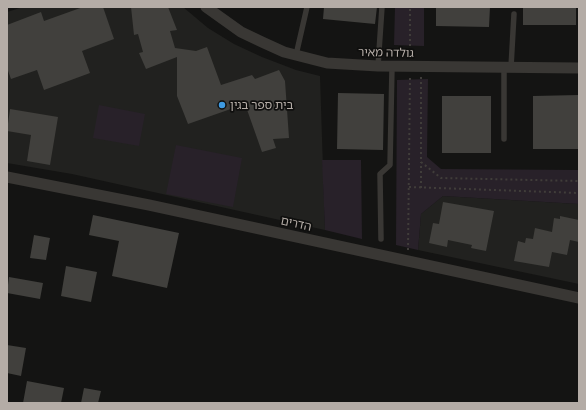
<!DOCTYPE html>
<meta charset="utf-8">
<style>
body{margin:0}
#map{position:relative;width:586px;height:410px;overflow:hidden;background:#141413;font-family:Cabin,sans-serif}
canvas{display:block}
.frame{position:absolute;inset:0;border:8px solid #b4aca6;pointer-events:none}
</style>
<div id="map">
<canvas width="586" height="410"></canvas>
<div class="frame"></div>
</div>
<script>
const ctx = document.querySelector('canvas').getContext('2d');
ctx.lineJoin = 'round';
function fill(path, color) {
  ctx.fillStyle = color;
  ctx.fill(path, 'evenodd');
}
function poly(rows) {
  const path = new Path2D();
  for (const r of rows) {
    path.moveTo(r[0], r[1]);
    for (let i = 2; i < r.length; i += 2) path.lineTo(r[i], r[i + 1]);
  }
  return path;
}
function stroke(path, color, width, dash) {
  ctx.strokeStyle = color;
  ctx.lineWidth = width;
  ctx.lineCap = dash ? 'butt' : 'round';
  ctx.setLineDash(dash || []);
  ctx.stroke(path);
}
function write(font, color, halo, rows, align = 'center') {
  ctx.font = font + ' Cabin,"Noto Sans Hebrew",sans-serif';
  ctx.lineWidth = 3.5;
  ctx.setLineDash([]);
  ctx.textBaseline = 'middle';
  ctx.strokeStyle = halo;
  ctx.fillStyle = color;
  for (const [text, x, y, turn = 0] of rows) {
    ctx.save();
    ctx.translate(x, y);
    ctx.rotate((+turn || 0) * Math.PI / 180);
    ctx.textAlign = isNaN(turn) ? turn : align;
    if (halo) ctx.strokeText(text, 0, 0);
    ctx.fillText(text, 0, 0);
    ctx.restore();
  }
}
fill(poly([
 [23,7,183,7,208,28,234,44,262,57,296,70,320,76,325,230,72,174,7,163,7,12],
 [443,196,579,204,579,284,418,250,421,214]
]), '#21211f');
fill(poly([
 [395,7,424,7,424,46,394,45],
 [428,79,427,157,441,169,579,170,579,204,443,196,421,214,418,250,396,245,397,80],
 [99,105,145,114,139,146,93,138],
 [176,145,242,158,233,207,166,194],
 [322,160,361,160,362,239,325,230]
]), '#282129');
fill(poly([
 [83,7,103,7,114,39,82,51,90,73,44,90,37,70,11,79,7,68,7,25,41,12,44,21],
 [131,7,168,7,177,30,170,31,175,48,196,51,207,47,221,85,252,75,255,79,279,70,285,81,289,138,273,139,276,148,262,152,245,104,188,124,177,96,177,57,146,69,139,53,143,52,138,34,134,35],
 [324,7,377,7,375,24,323,19],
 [436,7,490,7,489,27,436,26],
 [523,7,576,7,576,25,523,25],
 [338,93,384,94,383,150,337,149],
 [579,95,579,149,533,149,533,96],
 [442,96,491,96,491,153,442,153],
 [10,109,58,117,50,165,27,161,31,135,7,131],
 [443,202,494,211,486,251,471,248,472,245,448,240,447,247,429,243,433,223,439,224],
 [93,215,179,233,167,288,112,276,119,241,89,235],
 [560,216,579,220,579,242,570,240,567,255,552,252,549,267,514,261,518,241,525,243,526,238,533,239,535,228,552,232,554,218,560,219],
 [34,235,50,238,46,260,30,258],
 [66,266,97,272,91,302,61,296],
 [9,277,43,283,40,299,7,293],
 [7,345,26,348,21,376,7,373],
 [27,381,64,388,61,403,23,403],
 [84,388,101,391,98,403,81,403]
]), '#41403d');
stroke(poly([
 [410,56,410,7],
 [421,77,421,162,441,178,579,181],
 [409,187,579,193],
 [421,188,421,162],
 [408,250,410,77]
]), '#403d3a', 2, [2, 3]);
stroke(poly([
 [296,55,307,7],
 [378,66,382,7],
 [511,67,514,14],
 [504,139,504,67],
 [381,239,380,174,390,165,392,67]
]), '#393734', 5.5);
stroke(poly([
 [206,7,241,32,262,42,284,52,327,63,378,66,579,68],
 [7,177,149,205,579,298]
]), '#393734', 11);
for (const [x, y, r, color] of [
 [222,105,4,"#3e9ae1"]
]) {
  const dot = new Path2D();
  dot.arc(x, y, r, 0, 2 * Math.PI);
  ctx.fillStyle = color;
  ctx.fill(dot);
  stroke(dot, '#0f0f0e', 1.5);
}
write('12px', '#b4aca6', '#0f0f0e', [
 ["גולדה מאיר",386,53,1],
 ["הדרים",296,224,12]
]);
write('12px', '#b4aca6', '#0f0f0e', [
 ["בית ספר בגין",230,105]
], 'left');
</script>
